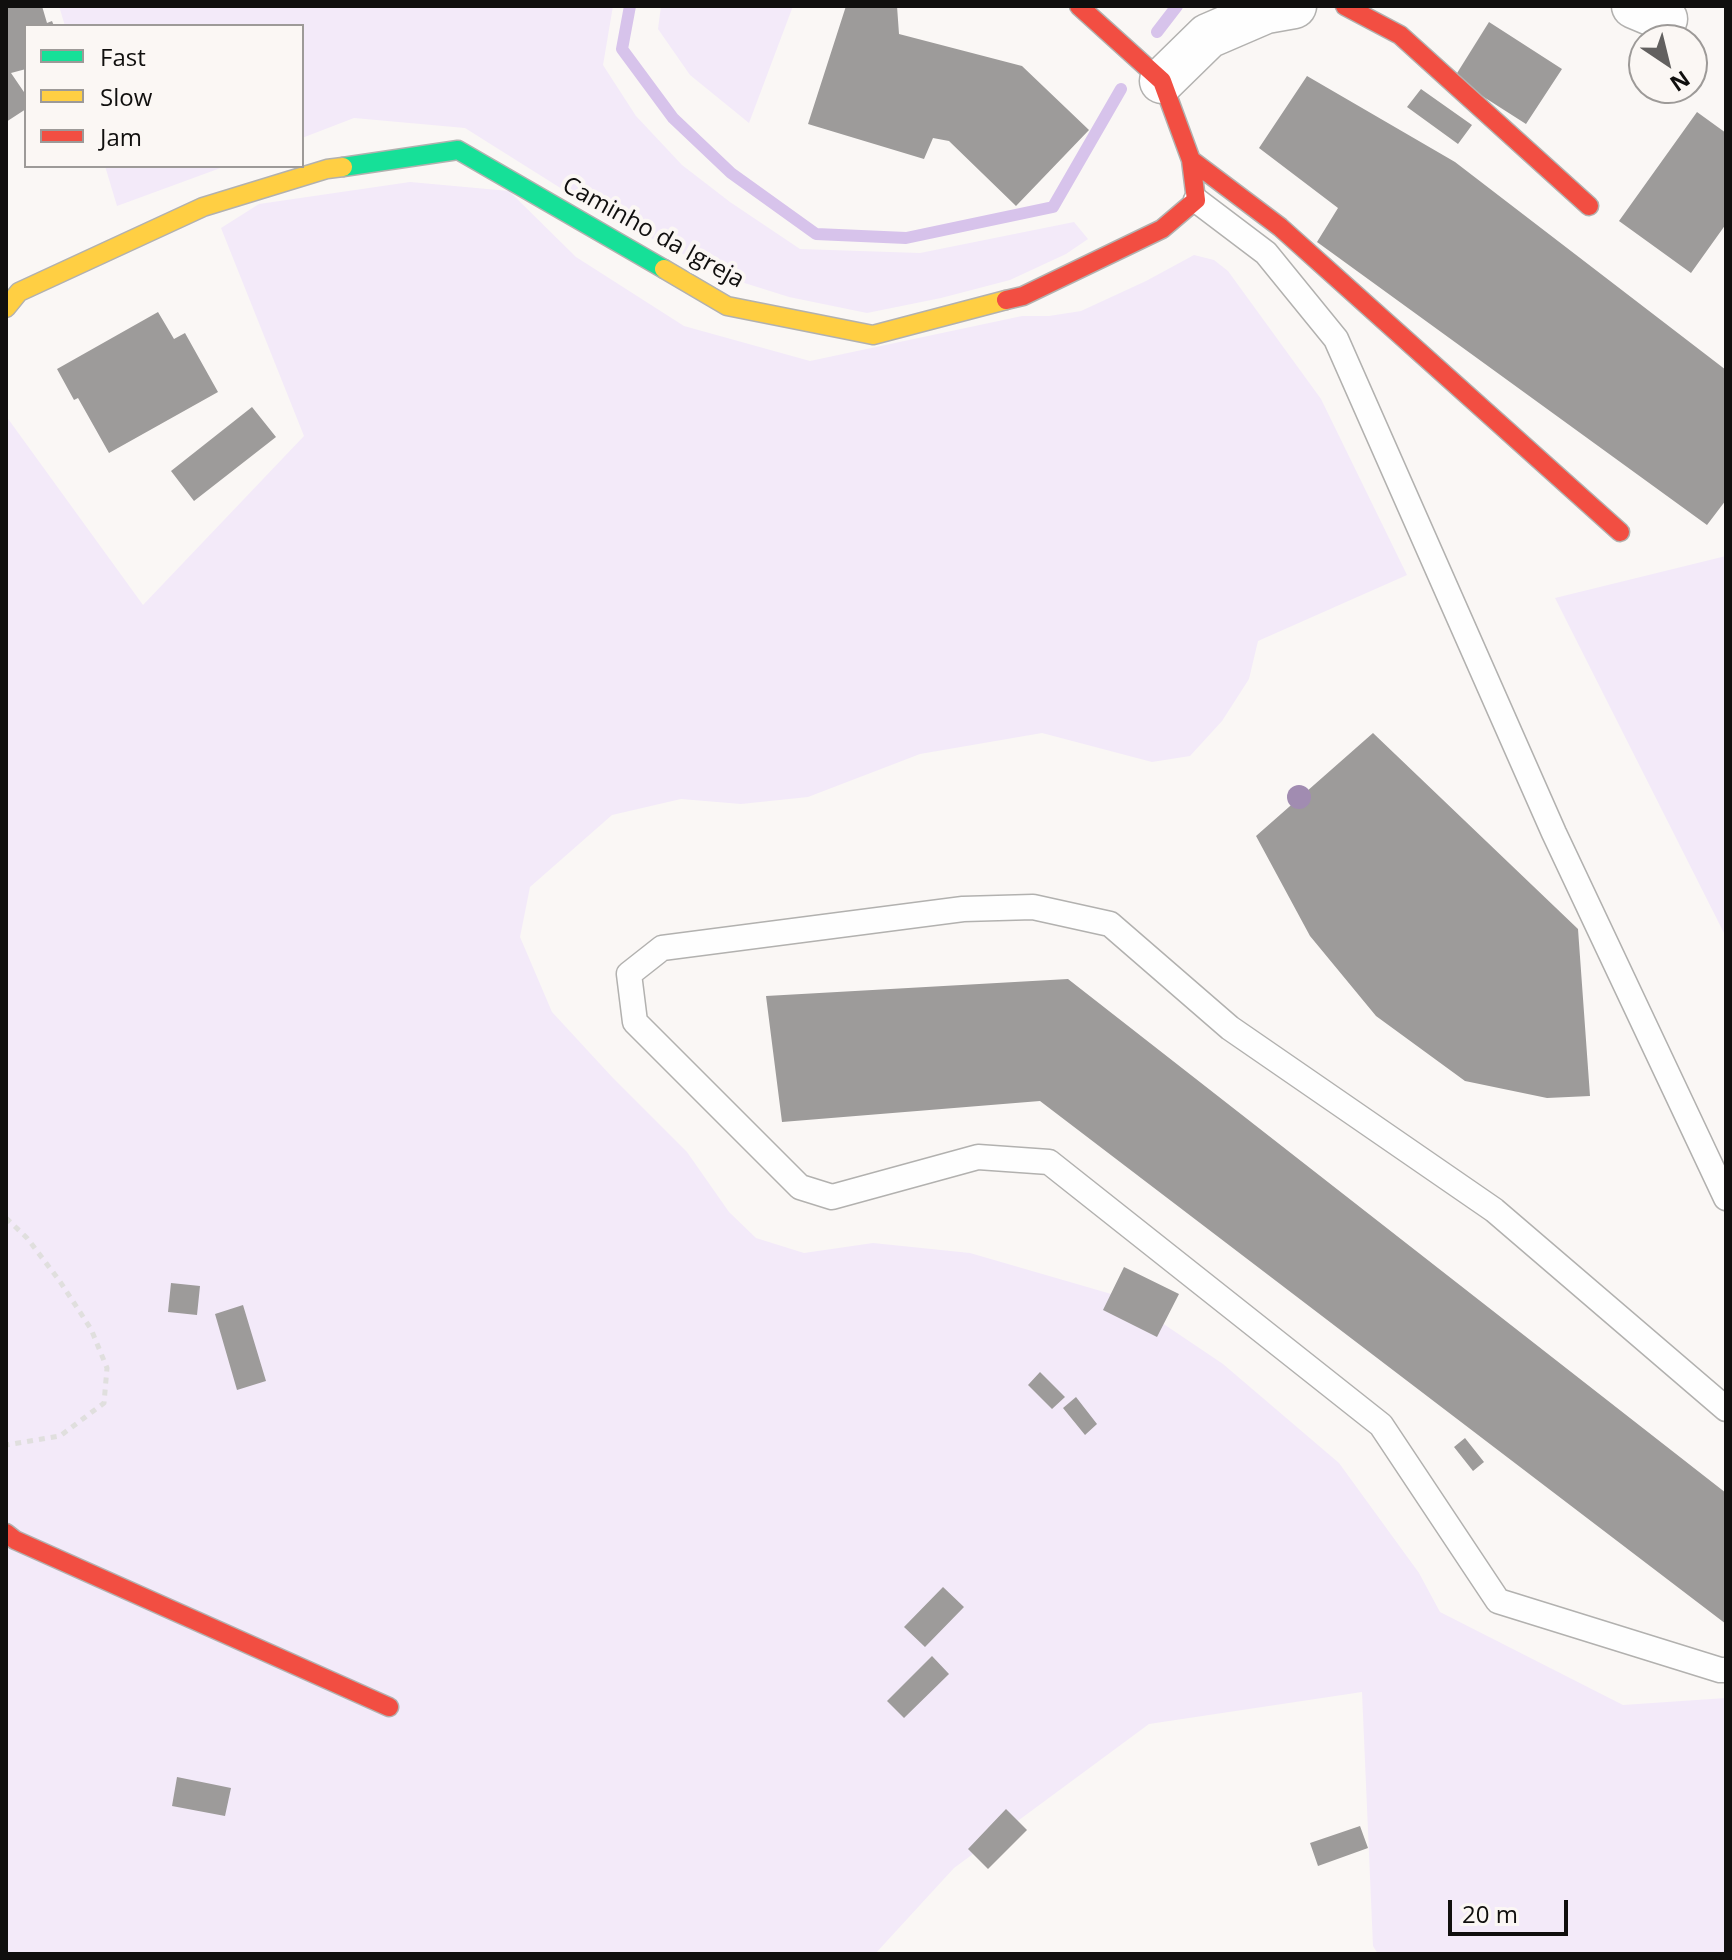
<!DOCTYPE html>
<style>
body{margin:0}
#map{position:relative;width:1732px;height:1960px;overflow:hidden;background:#faf7f5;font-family:"Open Sans",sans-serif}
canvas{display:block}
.frame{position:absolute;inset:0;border:8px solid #100f0e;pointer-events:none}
.legend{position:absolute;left:24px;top:24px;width:280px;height:144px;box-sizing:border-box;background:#fbf7f4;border:2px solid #9d9a98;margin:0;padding:10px 14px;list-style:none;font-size:24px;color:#100f0e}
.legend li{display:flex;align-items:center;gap:16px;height:40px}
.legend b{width:40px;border:2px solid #9d9a98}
.north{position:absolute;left:1628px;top:24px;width:80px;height:80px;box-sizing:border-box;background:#fbf7f4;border:2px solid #9d9a98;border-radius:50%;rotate:145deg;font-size:22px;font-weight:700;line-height:32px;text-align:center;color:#100f0e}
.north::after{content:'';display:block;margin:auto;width:28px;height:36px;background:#62605f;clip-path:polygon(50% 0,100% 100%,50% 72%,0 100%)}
.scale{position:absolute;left:1448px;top:1900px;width:120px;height:36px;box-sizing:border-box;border:4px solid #100f0e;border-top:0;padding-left:10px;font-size:24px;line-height:28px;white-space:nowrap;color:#100f0e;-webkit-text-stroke:6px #fbf7f4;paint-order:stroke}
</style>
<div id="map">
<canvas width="1732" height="1960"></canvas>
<div class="frame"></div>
<ul class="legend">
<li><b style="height:10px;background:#16e098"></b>Fast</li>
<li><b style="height:10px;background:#ffcf43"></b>Slow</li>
<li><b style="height:10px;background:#f24e42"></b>Jam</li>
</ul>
<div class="north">N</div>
<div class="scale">20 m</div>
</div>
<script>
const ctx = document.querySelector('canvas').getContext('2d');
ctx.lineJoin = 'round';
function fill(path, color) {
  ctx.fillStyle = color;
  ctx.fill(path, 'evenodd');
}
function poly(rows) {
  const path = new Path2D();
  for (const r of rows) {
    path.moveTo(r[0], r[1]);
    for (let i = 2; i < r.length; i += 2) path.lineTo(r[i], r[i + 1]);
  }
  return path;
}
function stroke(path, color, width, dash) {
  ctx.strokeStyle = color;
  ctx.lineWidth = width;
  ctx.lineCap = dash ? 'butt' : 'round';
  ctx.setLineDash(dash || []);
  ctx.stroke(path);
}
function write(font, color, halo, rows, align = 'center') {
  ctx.font = font + ' "Open Sans",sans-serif';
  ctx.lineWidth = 8;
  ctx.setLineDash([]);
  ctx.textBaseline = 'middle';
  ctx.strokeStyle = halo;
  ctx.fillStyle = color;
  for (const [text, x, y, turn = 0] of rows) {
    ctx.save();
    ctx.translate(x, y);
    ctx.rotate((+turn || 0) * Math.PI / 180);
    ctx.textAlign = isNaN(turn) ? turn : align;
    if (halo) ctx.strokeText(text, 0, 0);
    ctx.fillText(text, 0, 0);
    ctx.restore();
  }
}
fill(poly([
 [59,6,613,6,603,65,636,116,682,165,730,202,800,249,920,253,1074,222,1088,239,1066,254,1010,280,941,298,867,313,789,297,735,280,597,211,465,128,354,118,302,138,302,26,65,26],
 [661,6,793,6,749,123,690,75,658,29],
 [105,166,226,166,117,206],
 [410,182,509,191,576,257,684,326,810,361,1022,316,1049,316,1081,311,1146,281,1194,255,1214,260,1228,271,1321,399,1407,575,1258,641,1249,679,1222,721,1190,756,1152,762,1042,733,920,754,808,797,741,804,681,799,612,815,530,887,520,937,552,1012,613,1078,687,1152,729,1212,756,1238,804,1253,873,1243,970,1253,1125,1298,1223,1364,1339,1463,1419,1573,1440,1612,1623,1705,1726,1698,1726,1954,1378,1954,1373,1946,1362,1692,1149,1724,954,1868,875,1954,6,1954,6,416,143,605,304,436,221,228,259,204],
 [1726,556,1726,937,1555,598]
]), '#f3eaf9');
stroke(poly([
 [630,6,622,49,673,118,731,173,816,234,906,238,1053,207,1121,89],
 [1157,32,1177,6]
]), '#d7c3eb', 12);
fill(poly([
 [6,6,42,6,47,23,52,21,54,26,26,26,26,69,11,73,26,95,26,109,6,122],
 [846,6,897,6,899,34,1022,66,1089,130,1016,206,949,141,933,138,924,159,808,124],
 [1489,22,1562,69,1526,124,1454,78],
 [1307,76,1455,162,1726,370,1726,500,1707,525,1317,242,1338,208,1259,148],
 [1421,89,1472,125,1458,144,1407,107],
 [1697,112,1726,133,1726,224,1691,273,1619,221],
 [158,312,174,339,185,333,218,392,109,453,78,398,74,400,57,369],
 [252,407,276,437,194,501,171,471],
 [1373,733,1578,929,1590,1096,1547,1098,1465,1081,1376,1016,1310,936,1256,836],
 [1068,979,1726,1493,1726,1624,1040,1101,782,1122,766,996],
 [1124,1267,1179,1294,1157,1337,1103,1310],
 [171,1283,200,1286,197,1315,168,1312],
 [243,1305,266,1381,237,1390,215,1314],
 [1040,1372,1065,1397,1052,1409,1028,1385],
 [1076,1397,1097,1424,1085,1435,1063,1408],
 [1465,1438,1484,1462,1473,1471,1454,1447],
 [943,1587,964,1607,925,1647,904,1627],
 [932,1656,949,1674,904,1718,887,1701],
 [177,1777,231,1788,225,1816,172,1806],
 [1006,1809,1027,1830,988,1869,968,1849],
 [1360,1826,1368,1848,1318,1866,1310,1843]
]), '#9d9b9a');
const lane = poly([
 [1196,200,1266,253,1336,339,1554,833,1726,1198],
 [1726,1409,1494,1210,1230,1028,1110,924,1033,907,963,909,662,948,629,974,635,1022,800,1187,832,1197,978,1157,1049,1162,1381,1425,1498,1601,1720,1670,1726,1670]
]);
const street = poly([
 [1634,6,1665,19],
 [1162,81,1208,36,1266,11,1294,6]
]);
const fast = poly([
 [343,167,458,150,664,269]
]);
const slow = poly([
 [664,269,727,306,873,335,1006,300],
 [6,308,19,292,203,207,327,169,343,167]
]);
const jam = poly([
 [1345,6,1400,35,1589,206],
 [1191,160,1280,227,1620,532],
 [1006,300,1023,296,1162,229,1196,200,1191,160,1162,81,1079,6],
 [6,1533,15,1540,389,1707]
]);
stroke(lane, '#b2b1af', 27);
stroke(street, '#b2b1af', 47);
stroke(fast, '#b2b1af', 21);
stroke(slow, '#b2b1af', 21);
stroke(jam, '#b2b1af', 21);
stroke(poly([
 [6,1218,27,1238,59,1280,91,1329,107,1368,104,1403,60,1436,6,1445]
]), '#e0dfde', 5, [6, 6]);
stroke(lane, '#fefefe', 24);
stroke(street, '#fefefe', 44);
stroke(fast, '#16e098', 18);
stroke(slow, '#ffcf43', 18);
stroke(jam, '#f24e42', 18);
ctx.fillStyle = '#a18cb1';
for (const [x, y] of [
 [1299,797]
]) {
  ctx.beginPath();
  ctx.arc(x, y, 12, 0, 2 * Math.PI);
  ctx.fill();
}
write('24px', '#100f0e', '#fbf7f4', [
 ["Caminho da Igreja",653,233,29]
]);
</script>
